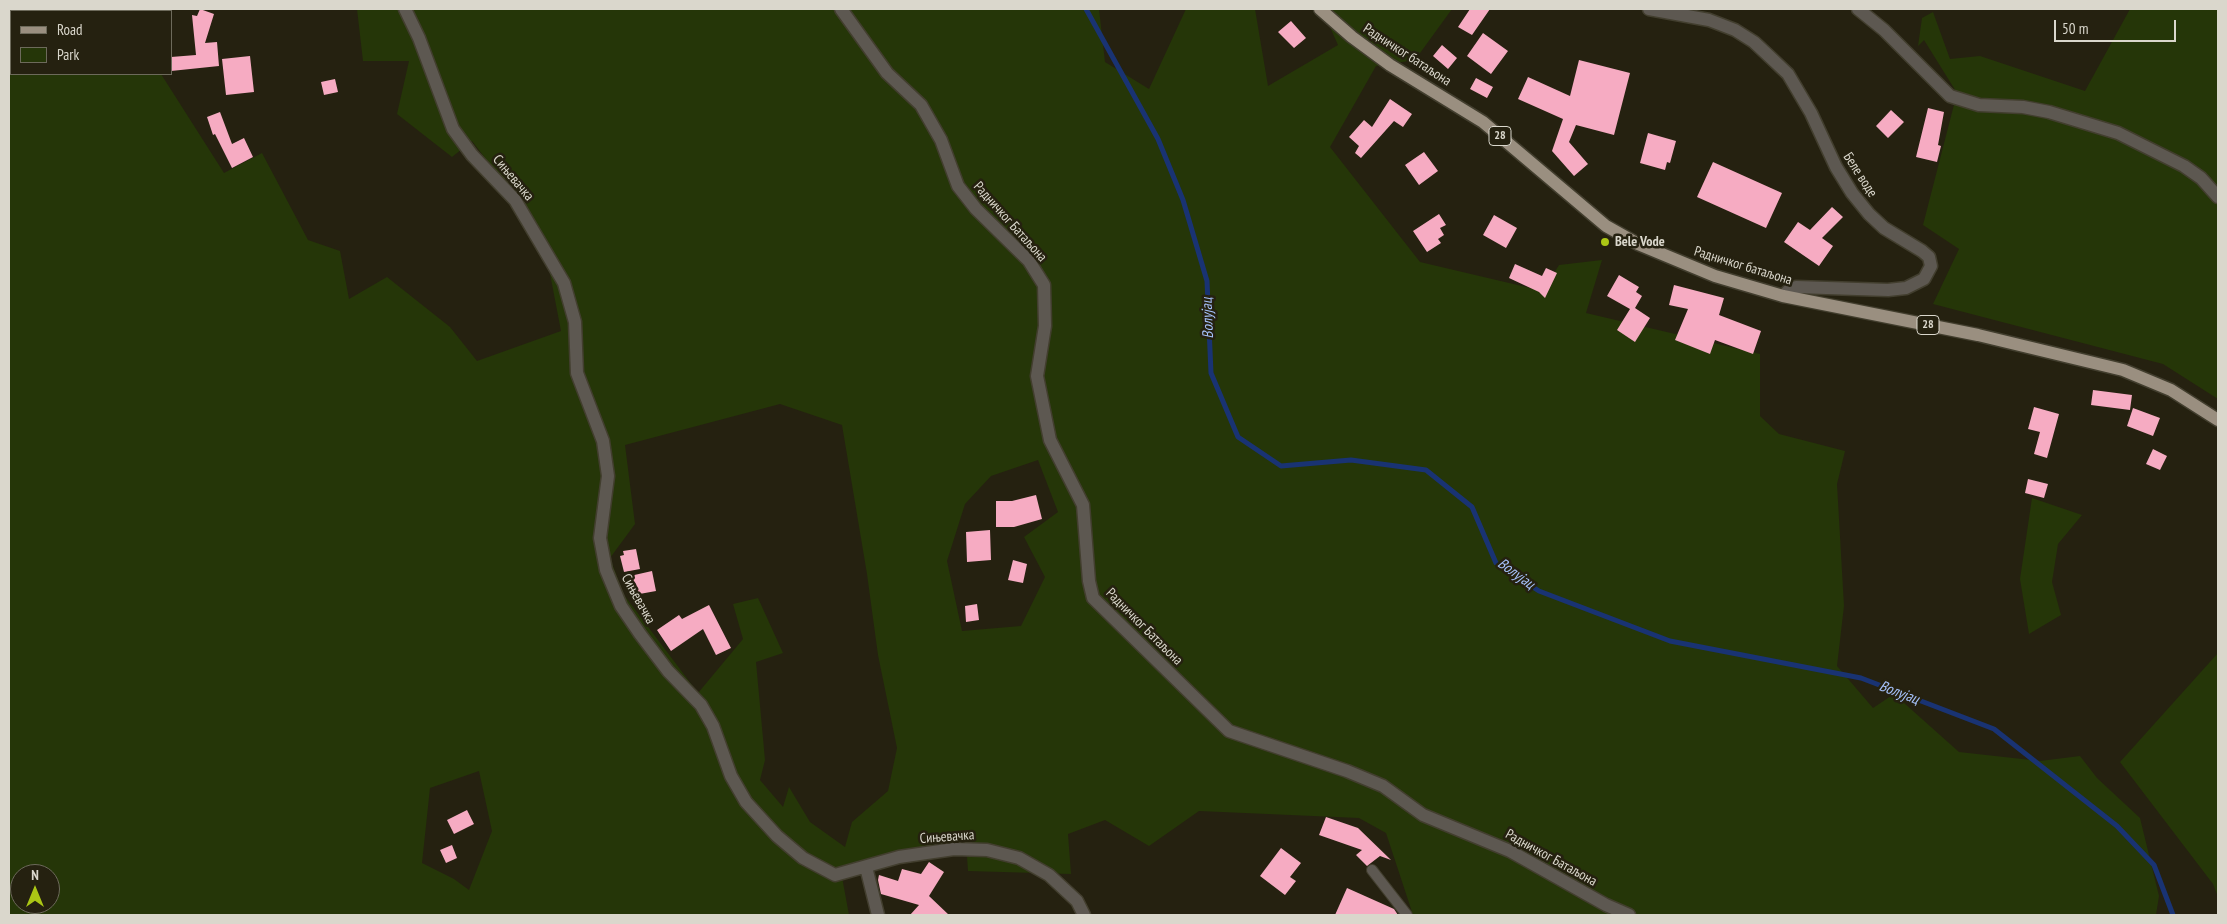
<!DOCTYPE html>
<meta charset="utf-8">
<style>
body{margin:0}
#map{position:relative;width:2227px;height:924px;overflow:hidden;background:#252110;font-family:"PT Sans Narrow",sans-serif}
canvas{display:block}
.frame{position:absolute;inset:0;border:10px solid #dad7cc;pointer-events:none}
.legend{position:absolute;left:10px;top:10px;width:162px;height:65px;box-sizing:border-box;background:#252110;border:1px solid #6d6a5b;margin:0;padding:6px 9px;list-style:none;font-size:15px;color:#dad7cc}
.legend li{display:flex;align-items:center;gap:10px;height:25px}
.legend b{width:25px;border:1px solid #6d6a5b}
.north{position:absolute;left:10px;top:864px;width:50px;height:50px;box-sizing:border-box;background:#252110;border:1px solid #6d6a5b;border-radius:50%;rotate:0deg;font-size:14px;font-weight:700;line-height:20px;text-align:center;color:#dad7cc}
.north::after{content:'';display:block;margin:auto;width:18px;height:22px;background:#abc615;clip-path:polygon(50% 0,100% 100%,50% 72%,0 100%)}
.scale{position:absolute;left:2054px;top:20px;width:122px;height:22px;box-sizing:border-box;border:2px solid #dad7cc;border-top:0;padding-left:6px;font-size:15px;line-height:18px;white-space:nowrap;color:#dad7cc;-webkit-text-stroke:4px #252110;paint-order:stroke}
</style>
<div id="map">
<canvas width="2227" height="924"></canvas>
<div class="frame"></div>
<ul class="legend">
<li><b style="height:6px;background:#9a8f80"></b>Road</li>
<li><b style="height:14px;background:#253608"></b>Park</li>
</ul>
<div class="north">N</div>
<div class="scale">50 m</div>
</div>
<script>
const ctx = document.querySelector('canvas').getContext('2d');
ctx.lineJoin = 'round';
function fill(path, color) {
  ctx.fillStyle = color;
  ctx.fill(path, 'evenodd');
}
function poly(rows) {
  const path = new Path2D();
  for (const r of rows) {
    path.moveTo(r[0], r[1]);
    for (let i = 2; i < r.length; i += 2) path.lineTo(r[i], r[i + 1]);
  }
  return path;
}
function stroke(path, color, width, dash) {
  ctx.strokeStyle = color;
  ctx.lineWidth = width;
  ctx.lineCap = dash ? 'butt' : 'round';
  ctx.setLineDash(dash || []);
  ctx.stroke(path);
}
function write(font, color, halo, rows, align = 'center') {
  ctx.font = font + ' "PT Sans Narrow",sans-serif';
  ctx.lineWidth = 5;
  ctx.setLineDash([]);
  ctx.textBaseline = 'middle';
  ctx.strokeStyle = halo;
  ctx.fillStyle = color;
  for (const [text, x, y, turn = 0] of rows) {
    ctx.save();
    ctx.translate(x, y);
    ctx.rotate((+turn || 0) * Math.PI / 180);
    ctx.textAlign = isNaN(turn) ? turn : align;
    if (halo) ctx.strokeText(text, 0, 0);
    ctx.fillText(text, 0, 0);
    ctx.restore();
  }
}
fill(poly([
 [9,9,103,9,103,11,11,11,11,74,161,74,224,173,262,153,308,240,340,251,349,299,387,277,450,327,477,361,561,331,542,232,472,141,452,157,397,114,409,61,363,61,357,9,1099,9,1105,62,1149,89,1186,9,1255,9,1268,86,1338,45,1322,9,1452,9,1415,60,1376,66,1330,147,1420,262,1543,291,1559,265,1602,260,1586,313,1760,354,1760,416,1779,434,1845,451,1837,484,1844,606,1837,666,1873,708,1894,694,1959,752,2040,761,2080,756,2097,778,2140,818,2159,896,2156,915,1413,915,1386,833,1359,818,1199,811,1149,846,1105,820,1068,834,1071,874,968,871,966,842,840,866,849,915,9,915],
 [780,404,842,425,867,574,878,655,897,748,888,791,852,822,845,847,810,822,789,787,783,807,760,780,765,760,756,662,783,653,758,598,733,604,743,639,698,693,624,595,610,558,635,524,625,445],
 [1038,460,1058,512,1024,537,1045,577,1021,626,962,631,947,561,965,504,991,476],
 [479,771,492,831,469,890,454,879,422,863,430,788],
 [20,874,50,874,50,904,20,904],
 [2130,9,2218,9,2218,399,2163,364,1933,304,1959,249,1923,225,1957,93,1924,40,1918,46,1922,18,1933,12,1950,59,1980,56,2085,91],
 [2032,498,2082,515,2058,544,2052,582,2061,615,2029,634,2020,579],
 [2218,653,2218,897,2213,884,2120,762]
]), '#253608');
stroke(poly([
 [1086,9,1158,139,1183,200,1207,281,1211,373,1238,437,1281,466,1351,460,1426,470,1472,507,1496,563,1539,591,1670,641,1861,678,1994,729,2117,826,2154,865,2173,915]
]), '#193373', 5);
fill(poly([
 [200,9,214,14,205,43,217,42,219,66,171,71,171,57,196,55,192,15,197,16],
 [1470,9,1490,9,1472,35,1458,27],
 [1291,21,1306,38,1294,48,1278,32],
 [1483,33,1508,51,1491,74,1467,56],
 [1442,45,1457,58,1448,69,1433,56],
 [250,56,254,92,226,95,222,59],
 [1579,60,1630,73,1614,135,1576,125,1569,142,1588,164,1574,176,1552,151,1563,119,1518,99,1528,77,1570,96],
 [1476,78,1493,87,1487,98,1470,89],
 [335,79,338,92,324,95,321,82],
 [1390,99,1412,114,1403,127,1394,121,1361,158,1355,153,1359,146,1349,137,1364,120,1372,127],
 [1928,108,1944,112,1938,145,1941,146,1937,162,1916,157],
 [1891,110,1904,122,1888,138,1876,126],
 [220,112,232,144,244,138,253,157,232,168,215,134,213,135,207,117],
 [1648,133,1676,141,1670,163,1667,162,1665,170,1640,163],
 [1424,152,1438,171,1419,185,1405,165],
 [1713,162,1782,193,1766,228,1697,197],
 [1832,207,1843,217,1822,238,1833,246,1819,266,1784,242,1798,222,1810,230],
 [1439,214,1446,225,1440,228,1444,235,1438,239,1441,243,1427,252,1413,231],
 [1494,215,1517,228,1506,248,1483,235],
 [1515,264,1542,276,1546,268,1557,273,1545,298,1539,292,1509,278],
 [1619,275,1639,287,1636,292,1642,296,1635,308,1650,318,1635,342,1617,330,1630,309,1607,296],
 [1674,285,1724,298,1719,315,1761,331,1753,354,1715,340,1710,354,1675,340,1688,309,1669,305],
 [2093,390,2132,395,2130,410,2091,405],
 [2034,407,2059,414,2047,458,2034,454,2040,432,2028,429],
 [2133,408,2160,418,2153,436,2127,426],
 [2153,449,2167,456,2160,470,2146,464],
 [2028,479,2048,484,2044,498,2025,493],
 [1036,495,1042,519,1014,527,996,527,996,501,1012,501],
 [990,530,991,560,967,562,966,532],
 [636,549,640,569,624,572,620,556,624,555,623,551],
 [1013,560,1027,564,1023,583,1008,580],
 [652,571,656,591,634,595,630,576],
 [977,604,979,620,966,622,965,606],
 [709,605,731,648,716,655,703,629,671,651,657,630,679,615,682,619],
 [467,810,474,824,454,834,447,820],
 [1326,817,1358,828,1391,860,1380,856,1367,866,1356,855,1362,850,1319,835],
 [452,845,457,858,446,863,440,850],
 [1281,848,1301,863,1290,877,1296,881,1285,895,1260,876],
 [929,862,944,872,929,896,949,915,910,915,919,905,881,894,878,880,879,875,898,881,902,869,921,874],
 [1347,888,1394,909,1398,915,1335,915]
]), '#f6abc2');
const lane = poly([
 [1372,870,1407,915]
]);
const street = poly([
 [405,9,419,38,453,129,472,155,515,200,564,283,575,322,577,373,603,441,608,476,600,538,606,570,621,606,640,634,668,671,701,705,713,726,731,776,746,802,777,836,803,858,835,875,899,857,954,849,987,850,1019,858,1049,875,1077,901,1084,915],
 [841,9,887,73,921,105,941,140,958,186,976,209,1029,261,1044,285,1045,326,1037,376,1050,440,1083,505,1089,581,1093,598,1229,731,1347,771,1383,786,1423,815,1510,851,1606,905,1629,915],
 [1649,9,1709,20,1735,30,1754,42,1769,56,1788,74,1811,113,1836,167,1852,193,1869,214,1884,228,1922,251,1929,257,1931,266,1924,279,1906,288,1888,290,1796,287,1789,290,1783,296],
 [1858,9,1884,30,1950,96,1979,105,2023,107,2049,112,2118,133,2184,166,2201,178,2218,197],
 [866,867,878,915]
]);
const primary = poly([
 [1320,9,1352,37,1390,65,1483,122,1606,226,1638,244,1715,276,1783,296,1978,335,2123,370,2171,390,2218,420]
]);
stroke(lane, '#423e2e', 12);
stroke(street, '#423e2e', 15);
stroke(primary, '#423e2e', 15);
stroke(poly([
 [166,9,167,11]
]), '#635f50', 3, [2.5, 4]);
stroke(lane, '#5d5851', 10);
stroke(street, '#5d5851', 12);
stroke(primary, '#9a8f80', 12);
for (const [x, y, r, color] of [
 [1605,242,5,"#abc615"]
]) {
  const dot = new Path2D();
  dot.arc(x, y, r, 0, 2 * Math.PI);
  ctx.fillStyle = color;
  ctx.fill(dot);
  stroke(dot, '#252110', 2);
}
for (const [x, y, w] of [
 [1500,136,22],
 [1928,325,22]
]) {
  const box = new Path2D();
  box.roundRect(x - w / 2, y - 9.5, w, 19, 4);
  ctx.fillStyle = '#252110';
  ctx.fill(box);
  stroke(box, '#dad7cc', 1);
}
write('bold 12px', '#dad7cc', null, [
 ["28",1500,136],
 ["28",1928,325]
]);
write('14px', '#dad7cc', '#252110', [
 ["Радничког батаљона",1407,55,33],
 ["Беле воде",1860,175,57],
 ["Сињевачка",513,178,50],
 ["Радничког Батаљона",1010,222,48],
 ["Радничког батаљона",1743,266,17],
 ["Сињевачка",638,599,61],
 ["Радничког Батаљона",1144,627,45],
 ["Сињевачка",947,837,-4],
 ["Радничког Батаљона",1551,858,29]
]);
write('bold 14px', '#dad7cc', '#252110', [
 ["Bele Vode",1615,242]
], 'left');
write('italic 15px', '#a6c2fb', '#252110', [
 ["Волујац",1208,318,-92],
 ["Волујац",1516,574,36],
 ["Волујац",1899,693,21]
]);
</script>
